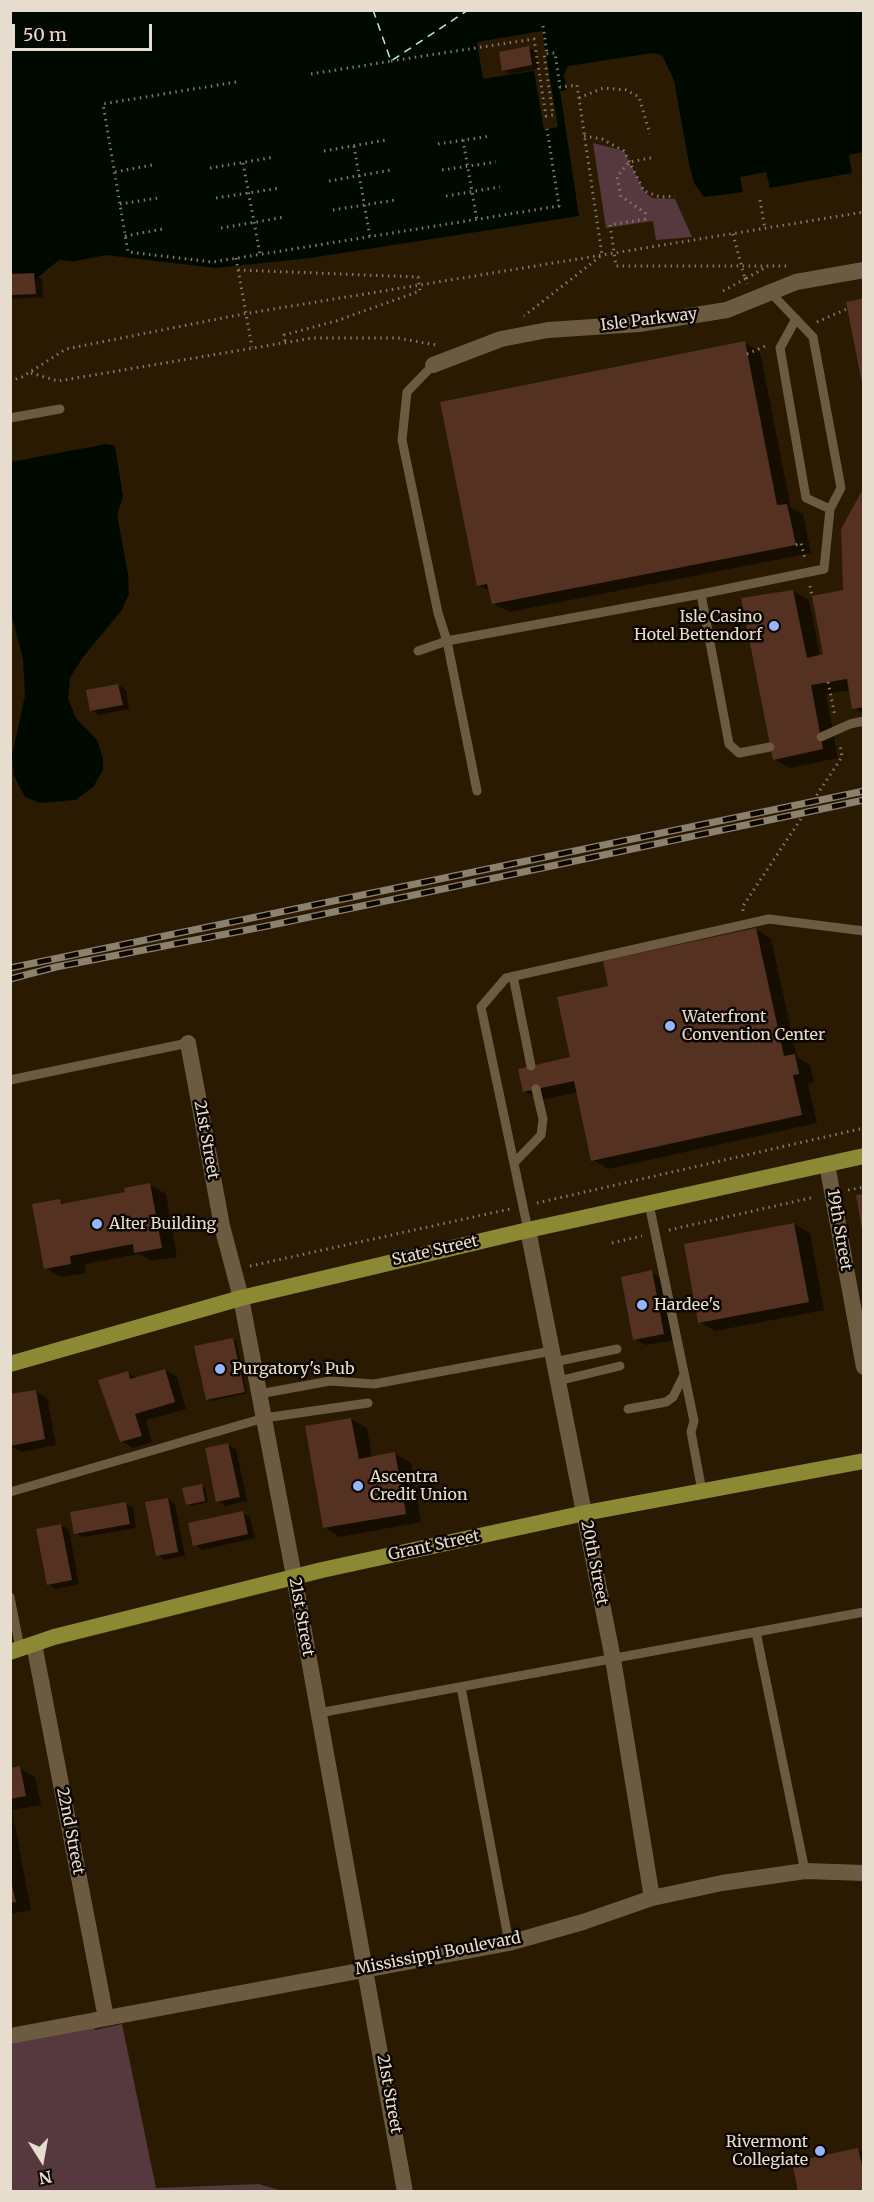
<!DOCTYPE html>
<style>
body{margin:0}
#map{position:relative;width:874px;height:2202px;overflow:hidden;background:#291a01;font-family:Merriweather,serif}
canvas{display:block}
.frame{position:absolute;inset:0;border:12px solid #e7ddce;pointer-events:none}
.north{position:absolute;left:12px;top:2130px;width:60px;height:60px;-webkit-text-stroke:4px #0c0601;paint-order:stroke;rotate:169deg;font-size:16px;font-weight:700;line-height:24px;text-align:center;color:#e7ddce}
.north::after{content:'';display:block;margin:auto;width:21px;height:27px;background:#e7ddce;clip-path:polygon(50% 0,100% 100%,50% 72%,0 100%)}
.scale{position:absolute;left:12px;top:24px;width:140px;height:27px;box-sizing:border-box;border:3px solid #e7ddce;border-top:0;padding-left:8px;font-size:18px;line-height:21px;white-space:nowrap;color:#e7ddce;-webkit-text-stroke:4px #0c0601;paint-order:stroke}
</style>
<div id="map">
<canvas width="874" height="2202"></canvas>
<div class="frame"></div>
<div class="north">N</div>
<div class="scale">50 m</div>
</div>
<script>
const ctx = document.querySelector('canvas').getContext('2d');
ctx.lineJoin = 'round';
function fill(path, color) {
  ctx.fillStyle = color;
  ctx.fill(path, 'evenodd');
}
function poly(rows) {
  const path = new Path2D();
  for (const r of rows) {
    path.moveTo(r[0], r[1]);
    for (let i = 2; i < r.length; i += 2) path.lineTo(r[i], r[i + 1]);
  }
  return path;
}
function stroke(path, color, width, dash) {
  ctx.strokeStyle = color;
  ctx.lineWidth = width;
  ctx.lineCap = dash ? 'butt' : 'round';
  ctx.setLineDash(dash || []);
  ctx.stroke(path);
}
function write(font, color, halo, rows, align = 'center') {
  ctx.font = font + ' Merriweather,serif';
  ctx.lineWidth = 5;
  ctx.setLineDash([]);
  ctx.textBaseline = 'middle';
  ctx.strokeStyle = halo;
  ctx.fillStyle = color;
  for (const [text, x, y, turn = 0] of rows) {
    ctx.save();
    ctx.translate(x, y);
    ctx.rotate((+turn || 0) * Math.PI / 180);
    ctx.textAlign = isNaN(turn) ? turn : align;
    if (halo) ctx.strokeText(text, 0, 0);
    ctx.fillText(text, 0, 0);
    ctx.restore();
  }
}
fill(poly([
 [593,143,624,151,644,191,652,198,675,199,692,237,656,240,653,221,606,228],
 [91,2015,95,2030,122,2024,156,2188,259,2184,282,2191,11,2192,11,2031]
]), '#56393e');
fill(poly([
 [11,11,863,11,863,176,704,203,678,178,654,61,564,75,587,225,210,276,59,260,36,279,11,280],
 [106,444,115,446,123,496,117,515,128,574,129,593,122,610,83,657,70,678,68,699,76,718,97,740,103,758,103,770,93,787,75,800,40,803,25,797,14,776,12,755,25,696,23,659,11,613,11,462]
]), '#000900');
fill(poly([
 [542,31,558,127,544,130,534,71,483,79,477,42],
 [652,53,662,55,674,80,689,164,694,183,704,197,743,192,740,177,766,172,770,188,852,173,849,155,863,152,864,179,702,205,675,179,652,64,567,77,568,81,565,81,564,75,568,66],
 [569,90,588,209,588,227,210,279,61,264,106,255,216,268,310,258,579,216,560,91]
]), '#291a01');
fill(poly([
 [529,48,536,52,539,69,511,74,503,70],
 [34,274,42,279,43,297,10,299,10,276],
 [745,343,760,352,791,508,803,514,811,553,509,612,493,603,491,592,478,585],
 [864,490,864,714,854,708,851,690,826,694,838,758,790,768,774,759,793,591,809,600,820,656,825,655,844,591],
 [118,685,126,690,129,709,99,715,91,710],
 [756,929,771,939,797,1057,810,1065,814,1082,808,1084,817,1123,608,1169,593,1160,578,1092,540,1100,524,1091,572,1058,610,987],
 [150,1185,166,1194,177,1257,151,1261,139,1254,85,1264,86,1273,61,1277,45,1268,60,1201,67,1204,126,1193],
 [794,1224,810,1233,824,1310,715,1331,700,1322],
 [651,1272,663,1279,675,1340,646,1345,634,1339],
 [232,1339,236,1341,247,1393,211,1401,208,1399],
 [165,1370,177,1377,186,1409,146,1420,152,1442,133,1448,121,1441,128,1373,137,1378],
 [35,1391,47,1398,56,1445,21,1452,10,1446,10,1396],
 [351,1419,367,1428,372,1458,395,1454,411,1463,421,1522,340,1537,324,1527],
 [228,1445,236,1449,247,1501,225,1506,218,1501],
 [201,1486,205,1488,208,1502,191,1506,187,1504],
 [168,1499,175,1504,185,1556,165,1560,158,1555],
 [125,1503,133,1508,136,1528,83,1537,76,1533],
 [243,1513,250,1517,255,1538,202,1550,195,1545],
 [61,1525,69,1530,79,1584,56,1589,48,1584],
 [20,1768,35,1777,41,1805,12,1810,31,1910,10,1914,10,1770],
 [858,2150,864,2153,864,2192]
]), '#0007');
stroke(poly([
 [373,10,391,61,468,10]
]), '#bcf3c1', 1.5, [8, 6]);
fill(poly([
 [529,46,532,65,502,71,499,52],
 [34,273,36,294,10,295,10,274],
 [864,298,864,383,862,383,846,302],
 [745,341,777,505,787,504,796,545,492,604,487,584,477,586,440,402],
 [864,487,864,707,852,709,847,679,811,685,823,749,773,760,741,598,793,590,807,658,823,654,812,596,843,590,841,529],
 [118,684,123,705,90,711,86,690],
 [756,928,784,1056,795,1054,799,1074,793,1075,802,1115,591,1161,574,1081,523,1092,518,1069,570,1057,557,997,608,986,603,961],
 [150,1183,162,1248,134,1253,133,1244,70,1256,71,1264,44,1269,32,1204,60,1199,61,1204,125,1192,124,1188],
 [864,1194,864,1229,862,1229,856,1195],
 [794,1223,809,1302,698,1323,684,1244],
 [652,1270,664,1334,633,1340,621,1277],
 [233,1338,245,1392,206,1400,194,1346],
 [165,1369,175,1402,135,1414,142,1436,120,1442,98,1380,128,1371,130,1379],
 [36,1390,45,1439,10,1446,10,1394],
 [351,1418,359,1459,395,1452,406,1514,323,1528,305,1426],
 [228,1443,240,1497,216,1502,205,1448],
 [202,1484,205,1501,186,1505,182,1488],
 [168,1498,178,1552,156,1556,145,1502],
 [126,1502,130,1524,74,1534,70,1512],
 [243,1511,248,1534,193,1546,188,1523],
 [61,1524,72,1580,47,1585,36,1529],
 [20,1766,26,1796,10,1799,10,1768],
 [10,1877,16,1902,10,1903],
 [858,2148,864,2173,864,2192,798,2192,792,2162]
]), '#553121');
stroke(poly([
 [543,26,547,54],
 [391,61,534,39,546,116,553,115,544,54,555,53,560,87,577,85,602,255,524,316],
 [311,74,392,61],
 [236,82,103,104,128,252,213,262,559,206,547,129],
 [579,98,603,88,626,90,639,97,650,134],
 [584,136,602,139,624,151,644,191,660,197,675,196],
 [463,140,477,220],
 [438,144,491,136],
 [354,146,370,237],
 [324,151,386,140],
 [651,158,629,162,617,177,621,196,645,213,645,219,610,225,616,266,787,266],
 [243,163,260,254],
 [210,168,275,157],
 [442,170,496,162],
 [115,172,152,165],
 [329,181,391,170],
 [446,196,500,187],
 [216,198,280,188],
 [760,200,765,229],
 [120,204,158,198],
 [333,210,395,200],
 [221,228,285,217],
 [733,234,745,279,768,266],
 [125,236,163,229],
 [236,258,252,347],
 [238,270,418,277,420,291,336,321,284,335,285,341],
 [723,291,745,279,747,284],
 [817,322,849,308],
 [747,354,768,345],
 [31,373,58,381,313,338,398,338,436,345],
 [10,381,22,377,66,349,243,314,864,212],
 [796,545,801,543,805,559],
 [810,586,812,596],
 [828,682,835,716],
 [743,911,743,906,842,757,840,744],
 [848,1190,864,1187],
 [537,1203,864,1128],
 [669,1230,815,1197],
 [612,1243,642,1236],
 [250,1266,510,1209]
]), '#867965', 3, [1.5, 4.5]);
stroke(poly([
 [796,319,780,348,806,498,830,509],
 [433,365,407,392,402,440,438,613,447,641,701,594,824,569,830,509,841,488,813,337,770,292],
 [10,418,60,409],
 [701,594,729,744,739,753,770,747],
 [418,651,447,641,477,791],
 [821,737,850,724,864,721],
 [513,976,531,1066],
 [10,1080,188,1043],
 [515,1162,541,1135,543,1119,536,1089],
 [649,1204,694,1421,691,1432,702,1491],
 [528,1230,481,1007,506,978,769,919,864,931],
 [554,1362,617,1349],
 [558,1381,620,1366],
 [259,1394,330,1381,374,1384,552,1351],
 [628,1409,666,1402,673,1397,684,1375],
 [10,1492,264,1418,368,1403],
 [10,1597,20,1648],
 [756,1632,805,1871],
 [461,1687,509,1943],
 [319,1713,864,1612]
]), '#6d5b41', 9);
stroke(poly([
 [433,365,501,339,548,330,639,324,727,310,796,282,864,270],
 [188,1043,222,1226,241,1298,294,1576,405,2192],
 [827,1164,864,1367],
 [528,1230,613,1659,652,1898],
 [34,1644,106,2018],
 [10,2036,509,1943,583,1922,652,1898,722,1883,805,1871,864,1873]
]), '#6d5b41', 16);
stroke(poly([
 [10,1364,241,1298,528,1230,864,1156],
 [10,1652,54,1637,322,1570,585,1513,864,1461]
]), '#8c8934', 16);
const rail = poly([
 [10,968,864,791],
 [10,979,56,967,267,926,864,800]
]);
stroke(rail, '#8d816d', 7);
stroke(rail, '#0c0601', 4.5, [14]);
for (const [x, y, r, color] of [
 [774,626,6,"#95b6fd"],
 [670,1026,6,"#95b6fd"],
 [97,1224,6,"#95b6fd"],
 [642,1305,6,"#95b6fd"],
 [220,1369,6,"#95b6fd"],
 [358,1486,6,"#95b6fd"],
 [820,2151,6,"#95b6fd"]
]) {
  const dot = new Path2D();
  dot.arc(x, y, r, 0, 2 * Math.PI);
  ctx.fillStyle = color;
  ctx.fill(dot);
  stroke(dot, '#0c0601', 2);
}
write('16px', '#e7ddce', '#0c0601', [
 ["Isle Parkway",649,320,-7],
 ["21st Street",206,1140,80],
 ["19th Street",839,1230,80],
 ["State Street",435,1251,-13],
 ["Grant Street",434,1546,-12],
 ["20th Street",594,1563,79],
 ["21st Street",301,1617,80],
 ["22nd Street",70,1831,79],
 ["Mississippi Boulevard",438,1954,-11],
 ["21st Street",389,2094,80]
]);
write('16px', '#e7ddce', '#0c0601', [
 ["Isle Casino",762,617,"right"],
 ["Hotel Bettendorf",762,635,"right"],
 ["Waterfront",682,1017],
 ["Convention Center",682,1035],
 ["Alter Building",109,1224],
 ["Hardee's",654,1305],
 ["Purgatory's Pub",232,1369],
 ["Ascentra",370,1477],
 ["Credit Union",370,1495],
 ["Rivermont",808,2142,"right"],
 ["Collegiate",808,2160,"right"]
], 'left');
</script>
